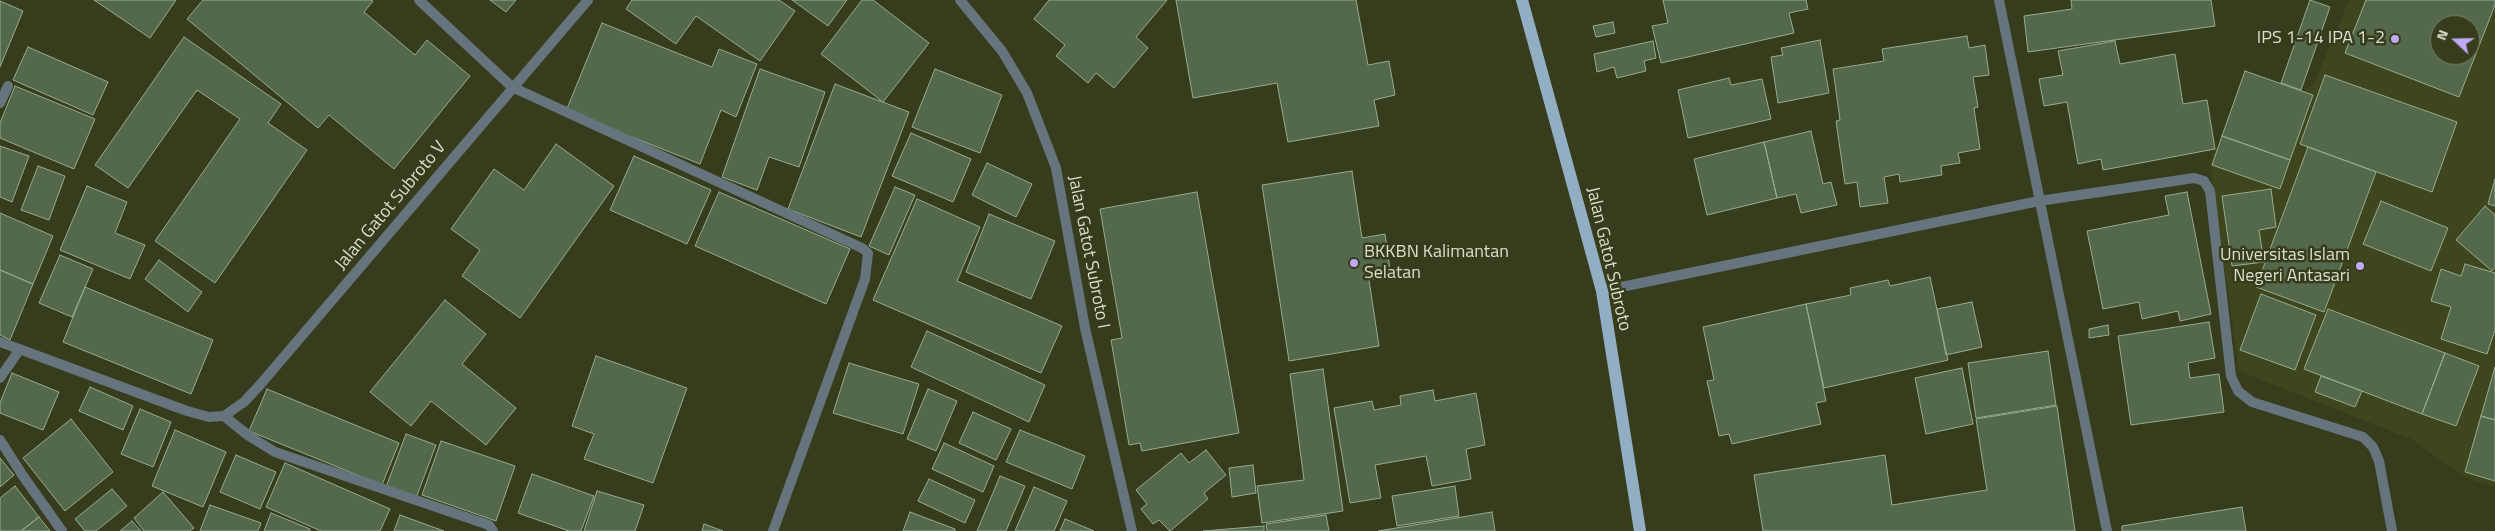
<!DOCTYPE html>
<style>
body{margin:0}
#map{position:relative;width:2495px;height:531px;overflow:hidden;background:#373c1c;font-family:"Titillium Web",sans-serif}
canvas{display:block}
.north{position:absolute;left:2430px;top:15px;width:50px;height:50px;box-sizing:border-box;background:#373c1c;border:1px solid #787d62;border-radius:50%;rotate:291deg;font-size:14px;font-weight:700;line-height:20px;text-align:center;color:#dadfcc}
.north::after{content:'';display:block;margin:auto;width:18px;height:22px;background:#bfa9f4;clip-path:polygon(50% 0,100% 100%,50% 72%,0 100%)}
</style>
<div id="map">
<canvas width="2495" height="531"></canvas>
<div class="north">N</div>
</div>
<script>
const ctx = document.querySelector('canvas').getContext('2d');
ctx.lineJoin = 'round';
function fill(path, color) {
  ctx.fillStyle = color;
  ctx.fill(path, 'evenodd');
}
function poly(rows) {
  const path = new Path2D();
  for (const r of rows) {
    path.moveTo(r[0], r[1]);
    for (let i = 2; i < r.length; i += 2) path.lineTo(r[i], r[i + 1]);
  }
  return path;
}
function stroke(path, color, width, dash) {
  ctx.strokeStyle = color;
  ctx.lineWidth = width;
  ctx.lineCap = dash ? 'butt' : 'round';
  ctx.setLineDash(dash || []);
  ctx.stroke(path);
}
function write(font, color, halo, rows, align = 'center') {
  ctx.font = font + ' "Titillium Web",sans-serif';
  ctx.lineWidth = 5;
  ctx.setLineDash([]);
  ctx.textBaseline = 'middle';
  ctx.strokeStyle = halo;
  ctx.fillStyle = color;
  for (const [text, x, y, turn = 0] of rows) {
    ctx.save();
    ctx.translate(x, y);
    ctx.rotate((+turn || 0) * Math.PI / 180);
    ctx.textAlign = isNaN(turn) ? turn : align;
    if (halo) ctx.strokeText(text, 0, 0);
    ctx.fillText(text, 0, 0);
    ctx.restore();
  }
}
fill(poly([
 [2349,0,2495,0,2495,487,2466,478,2411,439,2239,371,2210,162,2214,149,2314,84],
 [2440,25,2470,25,2470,55,2440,55]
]), '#3f461d');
const building = poly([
 [94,0,176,0,150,38,94,0],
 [203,0,371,0,373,1,364,12,415,55,427,40,470,76,394,169,329,115,318,128,187,19,203,0],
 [490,0,516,0,506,12,490,0],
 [632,0,779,0,795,11,760,61,696,16,676,44,626,9,632,0],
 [792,0,847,0,828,26,792,0],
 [862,0,873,0,929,43,883,102,821,54,862,0],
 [1049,0,1167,0,1136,37,1148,48,1114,88,1096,73,1088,83,1056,56,1065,45,1034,19,1049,0],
 [1176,0,1356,0,1368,65,1389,61,1395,95,1374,100,1379,126,1288,142,1277,83,1193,98,1176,0],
 [1663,0,1806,0,1808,9,1789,13,1794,33,1661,63,1652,26,1668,23,1663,0],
 [2071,0,2211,0,2215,26,2028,52,2024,16,2072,9,2071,0],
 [2310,0,2330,7,2301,90,2281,83,2310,0],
 [2366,0,2495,0,2495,5,2459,97,2345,53,2366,0],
 [2440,25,2470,25,2470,55,2440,55,2440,25],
 [0,1,23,11,0,67,0,1],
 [1613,22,1615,33,1596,37,1593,26,1613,22],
 [602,23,712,67,719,49,757,64,736,117,721,110,700,164,566,111,602,23],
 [1967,36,1969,48,1985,45,1989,75,1973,77,1978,107,1974,108,1980,149,1958,153,1960,163,1941,166,1942,175,1900,182,1899,174,1884,177,1888,203,1860,207,1857,182,1845,184,1836,121,1840,120,1833,69,1884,61,1882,49,1967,36],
 [184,37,281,104,268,123,307,150,215,283,155,241,240,119,197,90,128,188,95,165,184,37],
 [1820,40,1829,93,1778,103,1771,57,1783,55,1781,48,1820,40],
 [1653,41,1656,58,1644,61,1646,71,1617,78,1614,67,1597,72,1594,54,1653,41],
 [2115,41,2120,64,2175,54,2183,104,2207,100,2215,149,2103,170,2101,159,2078,164,2067,102,2044,106,2039,79,2063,75,2058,51,2115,41],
 [28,47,108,82,93,115,13,80,28,47],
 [760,69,825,92,799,167,769,157,757,190,722,177,760,69],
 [935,69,1002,95,980,153,912,127,935,69],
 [2245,71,2313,95,2290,160,2222,136,2245,71],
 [2325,75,2457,122,2432,192,2300,144,2325,75],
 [1729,78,1731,85,1762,79,1771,119,1688,138,1678,90,1729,78],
 [835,84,909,112,861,237,788,209,835,84],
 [15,86,95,119,74,169,0,138,0,123,15,86],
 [1811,131,1823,184,1831,182,1837,205,1801,213,1796,194,1777,198,1764,142,1811,131],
 [911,133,971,159,953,202,892,176,911,133],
 [2222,136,2290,160,2280,189,2212,165,2222,136],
 [1764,142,1777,198,1707,215,1694,159,1764,142],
 [556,144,614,186,520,318,462,276,480,250,451,229,494,169,524,190,556,144],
 [0,146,29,156,12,202,0,197,0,146],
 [2308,147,2376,172,2324,312,2256,287,2308,147],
 [634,156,711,190,687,244,610,210,634,156],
 [987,163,1032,184,1016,217,972,195,987,163],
 [38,166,65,176,49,220,21,210,38,166],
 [1352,171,1362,238,1385,234,1390,270,1377,272,1378,278,1369,280,1379,346,1289,361,1262,185,1352,171],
 [2495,179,2495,206,2488,204,2495,179],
 [87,186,127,202,115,233,145,245,130,279,60,250,87,186],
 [895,187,915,195,889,255,869,246,895,187],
 [2271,189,2276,227,2259,230,2264,262,2232,266,2222,196,2271,189],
 [719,192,850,249,826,304,695,246,719,192],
 [1197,192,1239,433,1142,451,1140,443,1129,445,1111,340,1122,338,1100,209,1197,192],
 [2187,192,2211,314,2180,321,2178,311,2142,319,2139,302,2103,309,2087,231,2169,215,2165,196,2187,192],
 [917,199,980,227,957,281,1062,326,1041,373,873,300,917,199],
 [2381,201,2448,228,2431,271,2363,244,2381,201],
 [2485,206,2495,215,2495,267,2492,271,2456,240,2485,206],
 [0,213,53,236,33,284,0,270,0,213],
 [989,214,1055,241,1031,299,966,272,989,214],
 [60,255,93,269,72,317,39,303,60,255],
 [159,260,202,292,188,312,145,279,159,260],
 [2465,264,2495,273,2495,330,2487,354,2441,339,2451,307,2431,301,2441,269,2461,276,2465,264],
 [0,270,33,284,10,340,0,335,0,270],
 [1930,277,1948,360,1824,388,1806,304,1851,295,1850,288,1888,280,1890,286,1930,277],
 [85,287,213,340,191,394,63,342,85,287],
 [2261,294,2316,315,2295,370,2240,350,2261,294],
 [445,300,486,334,462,364,516,408,486,445,431,401,411,426,370,392,445,300],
 [1972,302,1982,347,1946,355,1937,309,1972,302],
 [1806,304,1826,401,1816,403,1821,424,1732,444,1729,434,1719,436,1707,381,1714,380,1703,327,1806,304],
 [2328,309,2445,353,2422,414,2304,369,2328,309],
 [2209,322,2215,358,2188,363,2190,378,2219,374,2224,412,2131,425,2118,336,2209,322],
 [2108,325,2109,335,2089,338,2089,329,2108,325],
 [927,331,1045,385,1029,422,911,367,927,331],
 [2048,351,2056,405,1976,418,1968,363,2048,351],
 [2445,353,2479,366,2456,426,2422,414,2445,353],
 [596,356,687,388,653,483,584,459,594,434,572,426,596,356],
 [849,363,919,384,903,434,833,413,849,363],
 [2495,367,2495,420,2481,416,2495,367],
 [1962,368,1973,424,1926,434,1915,378,1962,368],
 [1323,369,1343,511,1262,523,1257,486,1304,480,1290,374,1323,369],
 [12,373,59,392,43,430,0,413,0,403,12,373],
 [2321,376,2362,391,2355,407,2315,392,2321,376],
 [90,387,133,406,123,430,79,411,90,387],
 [267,389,399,443,382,485,249,431,267,389],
 [928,389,957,401,936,451,907,439,928,389],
 [1433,390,1435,401,1476,393,1485,445,1466,449,1471,479,1432,486,1426,456,1375,465,1381,498,1350,503,1334,408,1372,401,1374,410,1401,405,1400,396,1433,390],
 [2057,406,2075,531,1763,531,1754,475,1885,455,1892,505,1987,490,1976,419,2057,406],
 [140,409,171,422,153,467,121,454,140,409],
 [973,412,1011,429,996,460,959,443,973,412],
 [2481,416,2495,420,2495,481,2465,472,2481,416],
 [71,419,113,472,65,511,23,458,71,419],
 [175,430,226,452,203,507,152,486,175,430],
 [1020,430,1085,456,1072,489,1006,462,1020,430],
 [406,434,436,445,416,498,386,487,406,434],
 [441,441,515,466,496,521,422,495,441,441],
 [944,443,994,466,983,492,932,469,944,443],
 [1206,450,1226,475,1204,493,1208,499,1170,531,1159,520,1153,524,1141,509,1147,504,1136,490,1181,453,1189,463,1206,450],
 [236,455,276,472,260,509,220,492,236,455],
 [0,458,14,475,0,487,0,458],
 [285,463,390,509,380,531,321,531,266,507,285,463],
 [1253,465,1256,493,1232,497,1229,468,1253,465],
 [532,474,594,496,581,531,569,531,518,513,532,474],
 [1000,476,1025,486,1006,531,977,531,1000,476],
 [929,479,975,500,965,523,918,501,929,479],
 [15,486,39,517,21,531,0,531,0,498,15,486],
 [1455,486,1459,516,1397,526,1392,496,1455,486],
 [1034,487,1067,501,1054,531,1015,531,1034,487],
 [112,489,127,506,96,531,85,531,75,519,112,489],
 [597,491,644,505,635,531,584,531,597,491],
 [163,492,194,528,190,531,144,531,134,518,163,492],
 [210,505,261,523,258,531,200,531,210,505],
 [2242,507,2246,531,2122,531,2122,526,2242,507],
 [910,512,955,529,955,531,903,531,910,512],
 [1492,512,1495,531,1378,531,1492,512],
 [271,513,310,529,310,531,264,531,271,513],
 [400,515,444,531,394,531,400,515],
 [1326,515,1329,531,1267,531,1266,524,1326,515],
 [39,517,50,531,21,531,39,517],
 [1065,519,1094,531,1060,531,1065,519],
 [132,521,141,531,120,531,132,521],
 [704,524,723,531,702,531,704,524],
 [1264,526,1264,531,1203,531,1264,526]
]);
fill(building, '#54694c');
stroke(building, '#96ad8d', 1);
stroke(poly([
 [419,0,512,87,862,248,868,253,865,279,773,531],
 [960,0,1002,51,1027,93,1056,168,1085,328,1132,531],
 [1999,0,2107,531],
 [0,103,8,86],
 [1602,291,2039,201,2194,178,2204,181,2210,191,2231,376,2238,391,2252,402,2363,437,2373,447,2379,461,2392,531],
 [0,342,187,411,209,417,224,416,244,402,259,386,588,0],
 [0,378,20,349],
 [224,416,249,436,275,452,489,525,493,531],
 [0,440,23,476,62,531]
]), '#66747e', 10);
stroke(poly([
 [1522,0,1602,291,1640,531]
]), '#91aec2', 12);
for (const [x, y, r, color] of [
 [2395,39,5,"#bfa9f4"],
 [1354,263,5,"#bfa9f4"],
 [2360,266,5,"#bfa9f4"]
]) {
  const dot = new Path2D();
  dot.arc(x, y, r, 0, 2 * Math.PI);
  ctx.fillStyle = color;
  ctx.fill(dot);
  stroke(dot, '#373c1c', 2);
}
write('18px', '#dadfcc', '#373c1c', [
 ["IPS 1-14 IPA 1-2",2385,39],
 ["BKKBN Kalimantan",1364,253,"left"],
 ["Selatan",1364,274,"left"],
 ["Universitas Islam",2350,256],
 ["Negeri Antasari",2350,277]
], 'right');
write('18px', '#dadfcc', '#373c1c', [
 ["Jalan Gatot Subroto V",391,206,-50],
 ["Jalan Gatot Subroto I",1088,252,79],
 ["Jalan Gatot Subroto",1608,259,77]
]);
</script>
